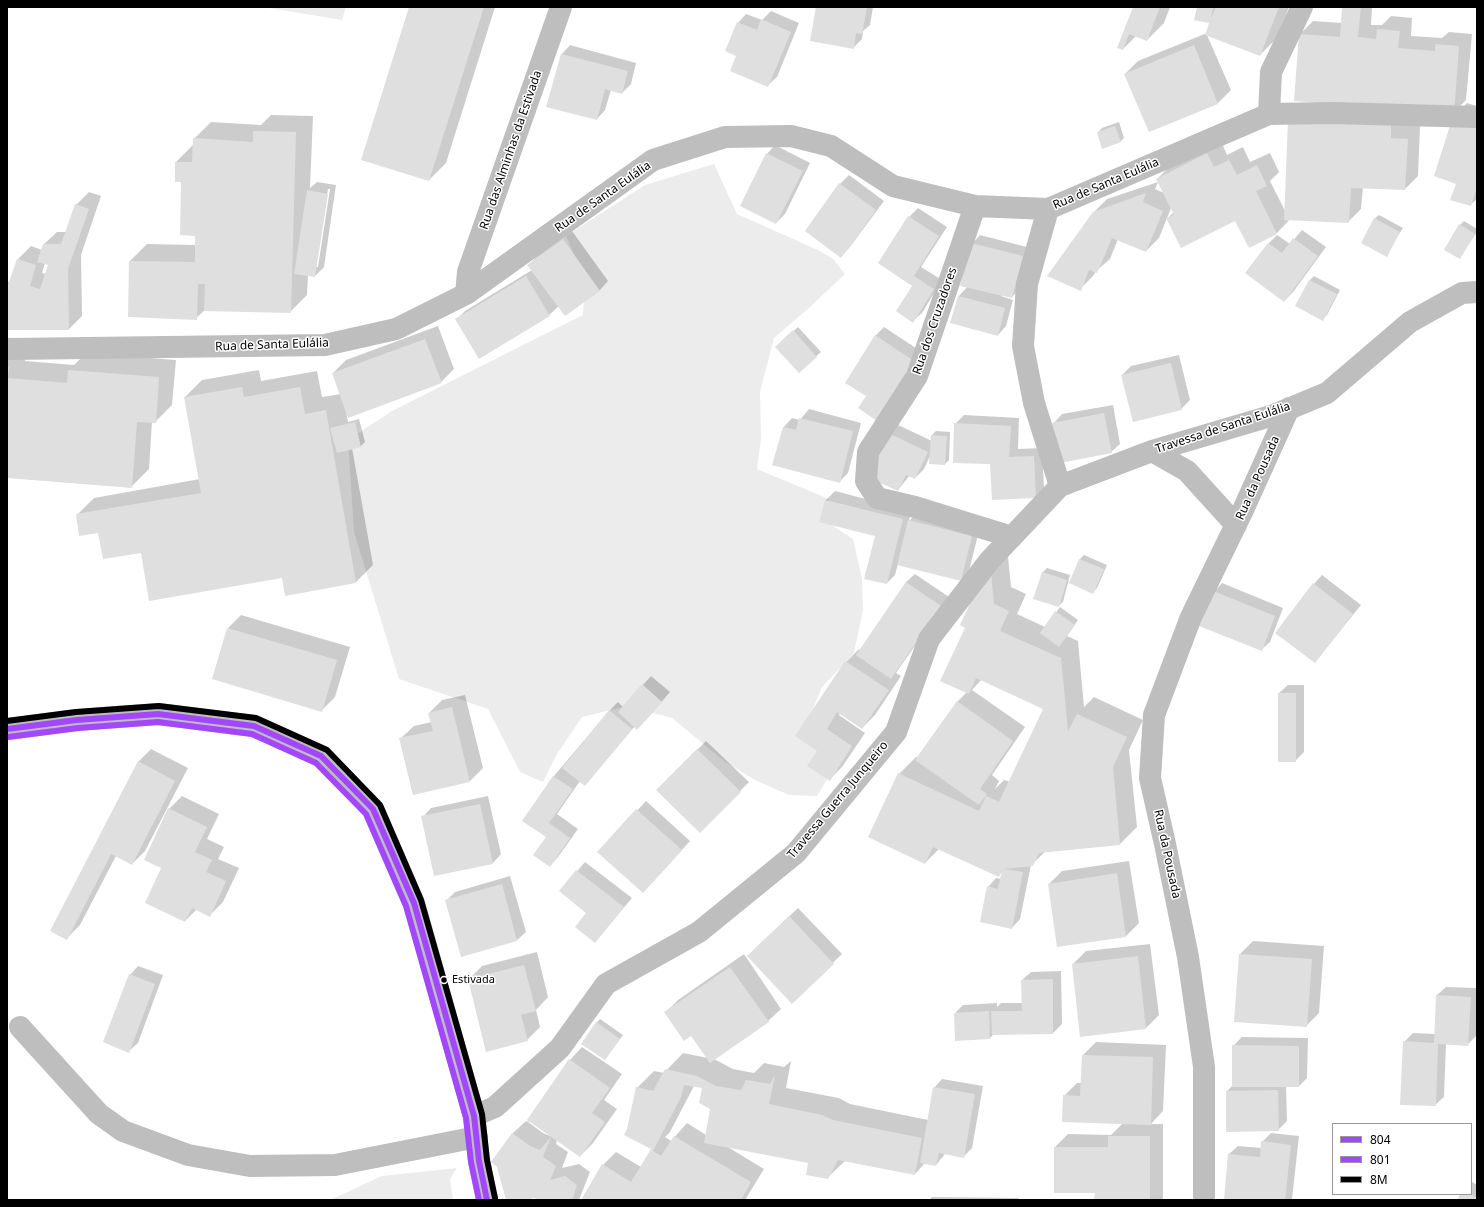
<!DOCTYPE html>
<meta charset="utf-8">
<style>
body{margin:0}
#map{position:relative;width:1484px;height:1207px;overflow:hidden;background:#fff;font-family:"Noto Sans",sans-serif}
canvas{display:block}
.frame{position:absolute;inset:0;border:8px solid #000;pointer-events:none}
.legend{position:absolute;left:1332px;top:1123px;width:140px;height:72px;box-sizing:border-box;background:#fff;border:1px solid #999;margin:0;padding:5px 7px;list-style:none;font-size:12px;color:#000}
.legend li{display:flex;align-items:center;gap:8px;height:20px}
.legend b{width:20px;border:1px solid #999}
</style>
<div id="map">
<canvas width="1484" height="1207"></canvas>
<div class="frame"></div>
<ul class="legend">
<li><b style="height:5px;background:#a347ff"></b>804</li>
<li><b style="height:5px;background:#a347ff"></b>801</li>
<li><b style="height:5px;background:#000"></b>8M</li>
</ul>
</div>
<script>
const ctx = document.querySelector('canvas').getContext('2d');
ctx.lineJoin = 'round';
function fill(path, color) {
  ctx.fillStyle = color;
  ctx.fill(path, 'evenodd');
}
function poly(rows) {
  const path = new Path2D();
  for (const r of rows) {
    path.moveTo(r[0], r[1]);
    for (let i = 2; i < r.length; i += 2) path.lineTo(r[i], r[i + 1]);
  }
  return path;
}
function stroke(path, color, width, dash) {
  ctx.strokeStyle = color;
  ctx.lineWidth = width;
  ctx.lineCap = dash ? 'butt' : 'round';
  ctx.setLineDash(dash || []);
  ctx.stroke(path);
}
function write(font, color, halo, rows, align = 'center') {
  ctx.font = font + ' "Noto Sans",sans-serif';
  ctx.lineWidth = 3;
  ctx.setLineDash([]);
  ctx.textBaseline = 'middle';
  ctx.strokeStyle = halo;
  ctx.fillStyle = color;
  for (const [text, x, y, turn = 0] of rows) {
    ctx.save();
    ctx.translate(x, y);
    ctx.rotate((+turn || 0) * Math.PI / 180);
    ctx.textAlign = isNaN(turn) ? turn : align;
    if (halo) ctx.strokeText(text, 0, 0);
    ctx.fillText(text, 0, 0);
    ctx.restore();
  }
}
fill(poly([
 [263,7,346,7,342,20],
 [714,164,737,214,820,251,833,259,845,274,810,307,774,338,760,392,761,438,757,469,829,499,824,520,853,539,862,579,863,610,854,653,822,687,807,723,829,776,817,796,789,795,755,780,724,761,672,718,627,706,582,717,557,754,543,782,520,772,488,709,399,679,354,532,348,440,392,411,583,315,585,280,566,236,645,185],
 [457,1168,450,1179,453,1200,330,1200,382,1176]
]), '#ececec');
fill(poly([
 [410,7,495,7,446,163,429,180],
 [817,7,873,7,870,25,863,31,862,39,853,48],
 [1134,7,1170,7,1164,23,1147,40,1136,36,1123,49],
 [1198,7,1289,7,1277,38,1260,55,1207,35,1231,90,1218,103,1125,74,1138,61,1207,33,1211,22],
 [1343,7,1372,7,1371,25,1382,25,1391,16,1412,18,1411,36,1442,38,1449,32,1472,34,1466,100,1453,113,1300,34,1313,21,1342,23],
 [771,11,799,23,777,77,768,85,737,55,738,23,746,14,762,20],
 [570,45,636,63,631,84,622,93,611,90,605,110,597,119,548,106,562,54],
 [1467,103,1477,106,1477,199,1470,205,1457,183,1454,116],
 [271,115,313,116,310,188,317,182,336,185,324,267,315,276,308,275,307,295,290,312,205,310,196,318,129,316,130,261,147,244,196,245,196,235,176,162,193,145,194,139,211,122,261,125],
 [328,189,330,189,318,267,316,267],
 [1289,121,1420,126,1418,176,1405,189,1363,187,1361,209,1348,222,1290,219,1277,233,1249,246,1236,220,1168,218,1174,212,1171,208,1159,238,1146,251,1118,239,1110,259,1096,271,1093,276,1080,289,1093,213,1107,199,1158,182,1155,189,1164,193,1157,179,1170,166,1221,141,1227,155,1243,147,1250,162,1270,153,1279,172,1270,181,1285,211],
 [1119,122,1124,138,1120,142,1098,132,1102,128],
 [775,145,810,163,785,214,776,223,767,154],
 [849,175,884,201,849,248,841,256,840,184],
 [89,192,101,196,81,255,82,316,69,329,7,329,7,282,10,282,18,259,31,246,42,250,43,245,57,232,66,232,76,205],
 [45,263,49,265,46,274,42,273],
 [918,208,947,227,921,267,942,280,922,313,913,321,914,286,879,263,909,217],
 [1379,215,1403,228,1386,255,1374,219],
 [1464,221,1477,229,1477,232,1460,257,1460,225],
 [1302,230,1326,247,1293,292,1284,301,1269,243,1277,235,1290,244],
 [572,231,608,281,600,290,565,315,559,306,549,315,456,320,465,311,532,270,529,265,537,256],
 [980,235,1031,248,1021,288,1012,297,1002,295,1001,296,1013,300,1006,326,998,335,952,322,959,296,968,286,972,244],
 [1314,276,1340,290,1327,315,1323,319,1296,306,1310,280],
 [438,326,454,369,441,382,346,411,348,422,359,419,365,442,361,446,352,448,373,565,356,582,286,594,283,577,142,552,99,532,77,515,94,498,200,479,185,397,202,380,259,370,261,381,317,371,322,397,341,394,333,373,346,360],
 [798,327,821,352,799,371,780,343],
 [884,327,925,354,867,395,875,336],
 [7,349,26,351,25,361,74,365,86,353,176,360,172,405,155,422,152,422,149,469,132,486,7,477],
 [1179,355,1190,400,1181,409,1122,375,1131,366],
 [1113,405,1120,444,1111,452,1054,423,1062,414],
 [809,409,861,423,848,473,839,482,773,465,784,427,792,418,800,420],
 [964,415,1019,418,1018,449,1042,448,1044,489,1036,497,991,463,955,424],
 [896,424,932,441,932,435,936,431,950,432,949,460,945,464,931,454,924,469,915,478,910,475,898,490,887,433],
 [835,491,911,511,909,521,918,512,980,527,969,571,961,580,898,564,895,575,887,583,876,535,821,522,826,500],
 [1007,546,1011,587,1026,594,1017,614,1045,627,1060,607,1078,620,1067,636,1078,641,1084,707,1094,697,1143,720,1129,750,1137,827,1120,844,1046,851,1031,865,1020,919,1012,928,988,887,996,878,1001,879,1003,871,998,876,939,849,925,863,899,774,916,757,918,758,957,702,967,692,966,628,962,625],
 [982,679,1044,708,1010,782,1004,780,995,789,999,781,992,775,1025,727,972,690],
 [1084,555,1107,565,1097,588,1093,592,1070,583,1080,559],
 [1047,568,1070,575,1063,602,1058,606,1043,572],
 [915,574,949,597,896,673,901,676,875,715,862,728,840,713,839,715,865,733,842,767,829,780,819,750,846,662,859,649,860,650,906,582],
 [1322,575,1361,605,1315,662,1314,584],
 [1222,583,1283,608,1270,642,1261,650,1214,592],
 [241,615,350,647,335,697,322,710,228,628],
 [651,676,670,692,646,720,635,726,585,785,580,781,557,814,578,829,558,857,550,866,547,836,523,820,554,776,609,711,618,702,623,707],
 [1288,685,1304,685,1304,752,1295,761,1279,693],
 [465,695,483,768,470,781,413,794,400,739,414,726,432,722,429,713,442,700],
 [706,741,749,782,700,831,657,790],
 [151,749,188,768,145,851,132,864,116,856,80,925,67,938,138,762],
 [182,796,219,814,207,839,224,847,218,859,239,868,223,902,210,915,197,909,185,921,162,868,169,809],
 [488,796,501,854,493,863,423,817,431,808],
 [646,801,690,841,652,883,599,852],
 [1129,861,1139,923,1126,936,1049,884,1062,871],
 [585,862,632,898,595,942,587,913,560,891],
 [510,876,526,932,517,940,462,956,446,901,455,892],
 [798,908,842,954,792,1002,757,947],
 [1253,941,1324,946,1319,1013,1306,1026,1240,954],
 [1150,944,1159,1015,1146,1028,1081,1036,1073,964,1086,951],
 [537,952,548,997,536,1010,540,1027,527,1040,469,979,482,966],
 [744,954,781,1009,768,1021,714,1059,733,1069,754,1073,764,1063,784,1067,791,1061,786,1088,839,1098,850,1104,928,1120,934,1088,942,1079,983,1086,972,1148,963,1157,945,1154,936,1165,925,1163,915,1174,845,1161,827,1178,809,1162,726,1146,764,1169,745,1200,582,1200,603,1165,616,1152,641,1167,653,1149,628,1130,637,1088,654,1071,664,1073,683,1053,708,1058,692,1034,665,1013,678,1000],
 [694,1086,703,1087,711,1108,706,1135,687,1123,671,1141,665,1137,670,1132],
 [138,966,163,975,138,1043,129,1051,130,975],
 [1061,971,1062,1024,1053,1033,994,1034,990,1038,955,1013,963,1005,997,1003,997,1007,1001,1003,1023,1003,1022,980,1031,972],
 [1446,987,1477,988,1476,1036,1467,1045,1446,1043,1444,1097,1435,1105,1404,1042,1413,1033,1435,1034,1437,995],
 [600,1019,623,1035,605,1059,596,1023],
 [1242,1037,1308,1038,1307,1078,1299,1086,1286,1086,1287,1121,1278,1130,1227,1091,1233,1085,1233,1046],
 [1096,1042,1166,1045,1163,1111,1151,1124,1163,1124,1163,1200,1095,1200,1096,1192,1055,1147,1068,1134,1111,1135,1123,1123,1064,1096,1077,1083,1082,1083,1083,1055],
 [582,1047,622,1074,604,1100,617,1109,593,1143,580,1156,557,1140,556,1144,568,1152,562,1168,579,1164,590,1172,579,1200,539,1200,534,1196,521,1200,507,1200,498,1166,492,1162,513,1133,526,1121,527,1122,570,1060],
 [529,1121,550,1135,550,1136,543,1133,528,1122],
 [1271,1133,1299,1136,1292,1199,1225,1200,1229,1154,1238,1146,1261,1148,1262,1142],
 [1472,1182,1477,1185,1477,1200,1458,1200,1462,1194,1471,1194],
 [932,1197,1019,1198,1019,1200,929,1200]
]), '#0003');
fill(poly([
 [409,7,484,7,429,181,361,160],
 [816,7,867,7,862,34,856,33,854,49,810,41],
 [1133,7,1160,7,1147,41,1129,34,1123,50,1117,48],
 [1197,7,1213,7,1211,18,1216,7,1279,7,1260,56,1205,35,1209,23,1194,20],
 [1342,7,1361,7,1358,37,1376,39,1377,29,1400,31,1398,48,1435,51,1435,44,1459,46,1454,114,1294,101,1299,34,1340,37],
 [761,19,791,32,768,87,730,71,736,56,725,51,737,22,757,30],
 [1194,45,1218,104,1149,132,1124,74],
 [561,54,628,71,622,94,605,89,597,120,546,107],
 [1453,116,1477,123,1477,187,1471,206,1450,200,1456,184,1434,176],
 [1288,121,1391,125,1391,138,1408,139,1405,190,1351,188,1349,223,1284,220],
 [1115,126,1121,142,1102,149,1097,132],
 [253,131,296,132,291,313,204,311,205,284,198,284,197,320,128,317,129,261,195,262,195,236,180,235,181,182,175,182,175,162,192,162,193,138,253,142],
 [766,153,803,171,776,224,740,206],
 [1207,153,1214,167,1229,160,1237,175,1257,165,1267,186,1256,191,1277,234,1249,248,1235,221,1181,248,1166,218,1174,215,1156,179],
 [839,183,876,210,841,258,805,231],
 [307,190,328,194,315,277,294,274],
 [1146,193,1143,202,1163,211,1146,252,1112,238,1097,273,1089,270,1081,291,1047,276,1093,212],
 [75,204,89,209,68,269,69,330,7,330,7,288,17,259,36,265,30,286,40,289,48,265,37,262,43,244,61,244],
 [908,216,939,236,914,276,934,289,913,323,896,311,912,286,878,263],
 [1374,218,1400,232,1387,257,1361,243],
 [1459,224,1475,234,1460,259,1444,250],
 [1293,238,1318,256,1284,302,1245,273,1268,243,1282,253],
 [563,239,600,291,565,316,527,265],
 [971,243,1023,256,1012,298,960,286],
 [526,276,550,316,479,359,455,319],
 [1309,280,1337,294,1323,321,1295,306],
 [958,296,1005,308,998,336,950,323],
 [793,330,817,357,799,373,775,347],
 [875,335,917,363,880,423,858,408,866,396,845,383],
 [425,339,442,383,348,418,332,373],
 [1171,363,1182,410,1133,422,1121,375],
 [7,367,9,367,8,378,67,383,68,370,159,377,156,423,137,422,132,488,7,478],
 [242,387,244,397,300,387,305,414,326,410,356,583,285,596,282,578,149,601,141,553,103,559,98,533,79,536,76,514,201,493,184,397],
 [1104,413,1112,453,1060,463,1052,423],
 [799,418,853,431,840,483,772,465,783,427,796,430],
 [355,422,361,447,337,453,330,428],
 [954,423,1011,426,1009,457,1034,456,1036,498,992,500,990,464,953,463],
 [886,432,928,452,915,479,906,475,898,491,865,476],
 [931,435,947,436,945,465,929,464],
 [825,500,903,519,887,584,864,579,875,536,819,522],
 [908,520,972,536,961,581,897,565],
 [1079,559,1104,569,1093,594,1069,583],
 [990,561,994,604,1009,611,1000,631,1061,658,1068,731,1077,714,1127,737,1113,767,1120,845,1039,853,1033,866,1003,869,1023,872,1012,929,980,922,987,886,998,889,1002,870,999,877,933,847,925,864,868,837,898,773,979,811,986,796,999,802,1043,709,976,678,969,694,940,681,965,628,960,625],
 [1042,572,1067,580,1059,607,1033,599],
 [906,582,941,606,891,679,856,655],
 [1313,583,1353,614,1315,663,1275,633],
 [1213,591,1275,616,1262,651,1199,626],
 [1055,611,1075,625,1059,647,1040,633],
 [227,628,337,660,322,712,212,679],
 [845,661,889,690,862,729,837,712,827,729,852,746,830,781,807,766,817,751,795,736],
 [642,684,662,702,637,730,618,712],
 [1278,693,1296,693,1296,762,1278,762],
 [957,701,1013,741,980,789,987,794,979,805,915,760],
 [452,707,470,782,413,795,399,738,433,731,428,713],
 [609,710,632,729,585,786,562,768],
 [697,749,741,792,700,833,656,790],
 [138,761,175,781,132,865,111,854,67,940,50,931],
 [553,776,573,789,549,823,570,838,550,867,533,855,546,837,522,821],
 [480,804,493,864,434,876,421,816],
 [168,808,207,827,195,852,212,860,206,872,226,881,210,917,192,908,185,922,145,903,161,868,144,860],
 [636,809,682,850,643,893,597,852],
 [576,870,624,907,595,943,575,927,586,913,559,891],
 [1117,873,1126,937,1057,947,1048,884],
 [502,884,517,941,461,957,445,900],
 [789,916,834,964,792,1004,747,956],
 [1239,954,1312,959,1307,1027,1234,1022],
 [1138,956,1146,1029,1080,1037,1072,964],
 [524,965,536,1011,521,1015,528,1041,486,1052,468,979],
 [730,967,769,1022,710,1063,691,1036,684,1041,664,1012],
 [129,974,155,984,129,1053,103,1042],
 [1053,979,1053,1034,992,1035,991,1011,1022,1011,1021,980],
 [1436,995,1471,997,1468,1046,1438,1044,1436,1106,1400,1105,1403,1041,1434,1043],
 [989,1011,990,1039,955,1041,954,1013],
 [596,1022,620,1039,605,1060,581,1044],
 [1232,1045,1299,1046,1299,1087,1232,1087],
 [1082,1055,1153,1057,1151,1125,1062,1122,1063,1095,1080,1096],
 [569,1059,610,1088,592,1113,605,1122,580,1157,527,1120],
 [665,1069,697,1076,716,1086,741,1090,746,1080,770,1084,775,1075,769,1104,822,1115,833,1120,922,1138,915,1175,838,1160,828,1179,806,1175,808,1163,704,1143,710,1109,699,1103,702,1088,684,1085,681,1097,653,1151,661,1156,674,1136,751,1182,741,1200,581,1200,602,1164,631,1182,651,1149,624,1135,627,1129,636,1087,653,1091],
 [933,1087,975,1094,964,1158,939,1153,936,1166,920,1163],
 [1278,1090,1279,1131,1226,1132,1226,1091],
 [512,1133,530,1146,540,1150,551,1137,543,1157,556,1166,550,1180,565,1176,577,1185,572,1200,539,1200,534,1198,525,1200,506,1200,497,1167,491,1162],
 [1108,1136,1150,1136,1150,1200,1094,1200,1095,1193,1054,1193,1054,1147,1108,1147],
 [1261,1141,1291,1145,1285,1200,1224,1200,1228,1154,1260,1157],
 [1460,1194,1470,1194,1477,1198,1477,1200,1457,1200]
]), '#dfdfdf');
stroke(poly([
 [1269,114,1271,72,1302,7],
 [975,206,917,376,868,452,866,481,877,498,915,507,1012,537],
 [1048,209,1027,284,1023,346,1034,403,1060,486],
 [466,294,468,272,561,7],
 [7,349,325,345,396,329,466,294,653,160,725,137,791,136,831,146,893,186,975,206,1048,209,1269,114,1334,113,1477,117],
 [1152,451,1187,471,1236,525],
 [7,729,77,720,158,714,254,726,321,756,373,809,414,903,474,1116,479,1161,487,1200],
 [20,1027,99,1114,123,1131,188,1155,250,1166,335,1165,477,1137],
 [474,1116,495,1107,560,1048,606,984,699,932,796,853,896,732,929,639,990,560,1060,486,1152,451,1274,415,1327,393,1410,322,1462,293,1477,292],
 [1204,1200,1204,1067,1188,957,1165,844,1150,778,1154,715,1191,617,1243,510,1289,408]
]), '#bebebe', 22);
stroke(poly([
 [7,729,77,720,158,714,254,726,321,756,373,809,414,903,474,1116,479,1161,487,1200]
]), '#a347ff', 6);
stroke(poly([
 [8,737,78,728,158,722,252,734,316,763,366,814,406,906,466,1118,471,1162,479,1200]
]), '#a347ff', 6);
stroke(poly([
 [7,721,76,712,159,706,256,718,327,750,380,805,421,900,482,1114,487,1160,495,1198]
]), '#000', 6);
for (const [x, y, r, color] of [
 [444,980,3.5,"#000"]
]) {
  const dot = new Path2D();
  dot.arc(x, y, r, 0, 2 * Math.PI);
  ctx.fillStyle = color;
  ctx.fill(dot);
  stroke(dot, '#fff', 1.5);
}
write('11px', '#000', '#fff', [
 ["Estivada",452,980]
], 'left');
write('12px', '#000', '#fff', [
 ["Rua das Alminhas da Estivada",511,150,-71],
 ["Rua de Santa Eulália",1106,184,-23],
 ["Rua de Santa Eulália",603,197,-35],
 ["Rua dos Cruzadores",935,321,-71],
 ["Rua de Santa Eulália",272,345,-2],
 ["Travessa de Santa Eulália",1223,428,-18],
 ["Rua da Pousada",1258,478,-66],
 ["Travessa Guerra Junqueiro",838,800,-50],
 ["Rua da Pousada",1167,854,78]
]);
</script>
